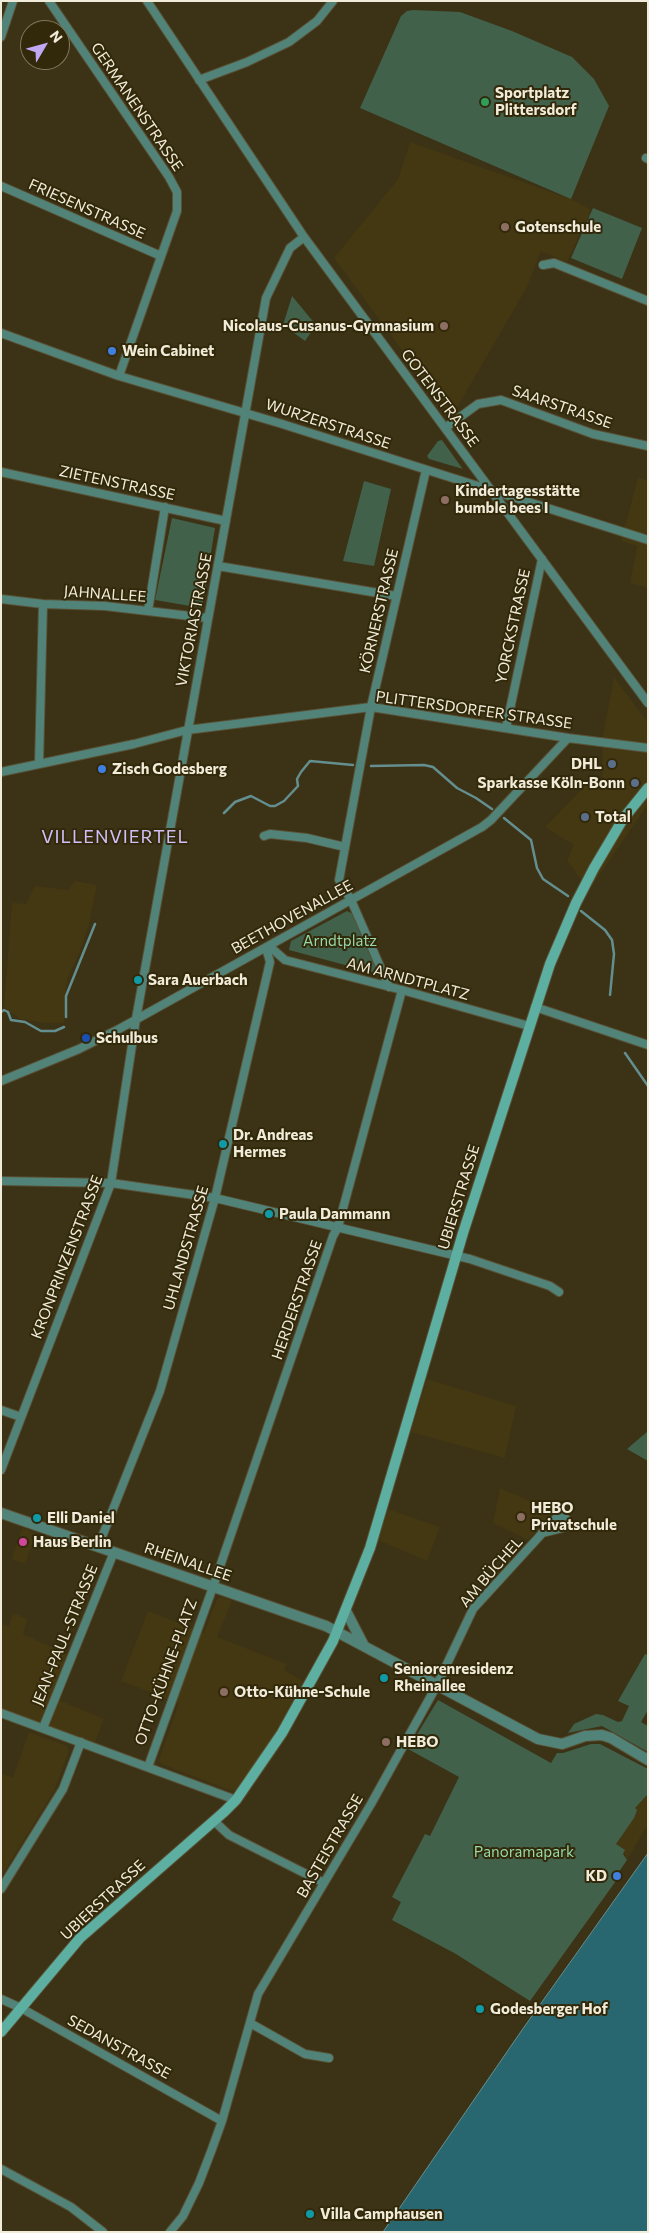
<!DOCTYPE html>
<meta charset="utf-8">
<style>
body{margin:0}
#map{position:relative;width:649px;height:2233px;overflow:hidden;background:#3c3215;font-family:Commissioner,sans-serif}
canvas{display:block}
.frame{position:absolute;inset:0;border:2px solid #f1ecda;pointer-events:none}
.north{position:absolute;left:20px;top:20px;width:50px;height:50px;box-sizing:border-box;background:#32280a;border:1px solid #7e765d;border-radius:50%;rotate:53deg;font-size:14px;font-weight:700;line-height:20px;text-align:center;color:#f1ecda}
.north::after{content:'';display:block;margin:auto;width:18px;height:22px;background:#c1a8f3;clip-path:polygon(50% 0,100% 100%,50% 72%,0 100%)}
</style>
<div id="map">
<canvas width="649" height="2233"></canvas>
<div class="frame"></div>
<div class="north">N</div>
</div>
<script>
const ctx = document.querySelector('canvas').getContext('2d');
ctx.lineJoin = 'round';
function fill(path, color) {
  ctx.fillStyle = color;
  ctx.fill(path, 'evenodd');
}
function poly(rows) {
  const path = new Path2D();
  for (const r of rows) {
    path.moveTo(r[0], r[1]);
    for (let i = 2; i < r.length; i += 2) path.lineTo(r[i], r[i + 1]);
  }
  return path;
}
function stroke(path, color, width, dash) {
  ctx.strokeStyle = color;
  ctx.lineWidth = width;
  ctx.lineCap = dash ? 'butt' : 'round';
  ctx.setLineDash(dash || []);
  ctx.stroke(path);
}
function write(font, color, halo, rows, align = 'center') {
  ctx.font = font + ' Commissioner,sans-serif';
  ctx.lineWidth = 4;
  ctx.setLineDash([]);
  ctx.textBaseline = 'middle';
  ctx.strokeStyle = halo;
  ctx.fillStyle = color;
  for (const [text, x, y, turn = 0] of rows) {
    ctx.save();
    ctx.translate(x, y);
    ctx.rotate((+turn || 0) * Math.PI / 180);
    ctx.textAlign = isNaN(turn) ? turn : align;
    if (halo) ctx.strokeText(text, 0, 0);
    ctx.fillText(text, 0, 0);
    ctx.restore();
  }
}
fill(poly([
 [410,142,571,199,591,210,567,262,541,251,527,287,458,406,446,410,334,258,398,179],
 [638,477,648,481,648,588,630,583,637,546,621,541],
 [614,677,648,723,648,804,592,886,579,877,567,860,574,845,545,827,587,784,602,787,603,735],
 [75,881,97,885,89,924,80,951,67,980,64,1023,45,1023,20,1019,4,1007,12,903,26,904,35,886,68,890],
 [427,1379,516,1406,505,1458,411,1432],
 [500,1488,553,1511,528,1540,493,1523],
 [388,1509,440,1527,427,1561,378,1540],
 [22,1528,36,1533,25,1564,12,1559],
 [221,1597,232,1601,217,1637,287,1664,284,1670,303,1681,279,1728,236,1790,232,1791,161,1764,159,1760,179,1703,121,1681,148,1611,204,1633,217,1599],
 [13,1613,28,1619,23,1634,72,1656,54,1698,104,1719,93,1747,1,1713,1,1624,9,1627],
 [29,1732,67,1746,69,1751,54,1791,1,1877,1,1774,13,1777],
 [648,1794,648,1824,627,1860,624,1852,615,1844,633,1818,635,1808]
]), '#443812');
fill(poly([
 [413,10,460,12,512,31,572,57,594,79,609,106,571,199,360,108,401,16,407,11],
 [593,208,642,228,622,279,571,258],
 [292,296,316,325,305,341,283,325],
 [442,440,462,468,463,469,429,459,427,456,438,441],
 [364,481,391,489,374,566,343,561],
 [172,518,215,528,202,608,155,600],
 [347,911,353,914,377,970,375,973,289,950,291,941],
 [648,1431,648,1461,627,1449],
 [645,1654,648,1655,648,1710,641,1722,648,1726,648,1752,602,1726,568,1733,574,1724,596,1714,603,1715,618,1722,622,1721,629,1706,618,1701],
 [438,1700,551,1763,557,1753,563,1753,591,1744,600,1744,648,1769,648,1794,635,1808,637,1810,634,1818,616,1844,625,1850,623,1854,627,1860,616,1876,618,1878,530,2001,456,1954,392,1920,401,1902,392,1897,425,1834,430,1836,459,1777,408,1749]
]), '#41614b');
const water = poly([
 [648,1853,648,2232,383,2232,522,2030,648,1853]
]);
fill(water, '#286770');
stroke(water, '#648f90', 1);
stroke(poly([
 [371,766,424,765,433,767,457,788,476,798,492,809],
 [224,813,235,802,251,796,270,806,275,806,284,801,298,786,297,779,301,772,310,761,353,765],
 [504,818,531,840,537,868,543,879,568,896],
 [581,911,605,930,612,940,614,954,610,995],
 [1,1012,4,1010,8,1012,11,1020,25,1022,41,1031,55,1031,64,1027],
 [66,1017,66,996,95,924],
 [625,1053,648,1086]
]), '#648f90', 2.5);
const minor = poly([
 [49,1,169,177,177,192,177,211,119,376],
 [147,1,304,237,648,703],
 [1,37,13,1],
 [199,80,247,62,289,42,317,21,333,1],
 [646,158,648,159],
 [1,186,161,256],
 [543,265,554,263,648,301],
 [1,333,119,376,279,423,648,540],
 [445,428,478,404,501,400,593,434,648,446],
 [1,472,226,521],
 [218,566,396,596],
 [1,599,43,604,105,606,207,618],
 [148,611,165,507],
 [506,728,542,559],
 [39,764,43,604],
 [1,772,134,744,187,730,371,707,568,738,648,748],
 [264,836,270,834,307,838,345,847],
 [269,946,285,960,402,990,529,1026],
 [389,987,351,900,339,880,371,707,426,470],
 [535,1007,648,1045],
 [1,1081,79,1049,119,1029,482,827,491,820,568,738],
 [1,1181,111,1183,215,1198,470,1259,550,1286,559,1292],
 [1,1410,21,1417],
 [1,1470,111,1183,136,1019,266,298,290,248,304,237],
 [98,1547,160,1391,215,1198,270,962,266,948],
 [1,1713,236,1800],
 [43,1728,114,1552],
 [148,1767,213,1587,333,1236,338,1227,402,990],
 [214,1821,229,1835,324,1883],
 [1,1889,63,1789,81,1742],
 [1,1999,21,2008,222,2121],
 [250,2023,305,2054,329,2058],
 [1,2169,71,2207,103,2232],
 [170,2232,183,2216,199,2183,212,2149,222,2121,258,1994,371,1804,437,1685,473,1609,558,1516,562,1516,566,1519,567,1523,566,1527,542,1533]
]);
const tertiary = poly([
 [1,1513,326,1626,538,1739,562,1744,585,1736,602,1735,611,1738,648,1760],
 [346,1611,363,1644]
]);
const secondary = poly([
 [1,2032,80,1938,224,1812,236,1800,282,1733,333,1641,370,1548,463,1233,550,964,576,903,594,868,623,819,648,788]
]);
stroke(minor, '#595035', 10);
stroke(tertiary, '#595035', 12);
stroke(secondary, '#595035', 12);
stroke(minor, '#518379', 8);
stroke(tertiary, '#518379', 10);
stroke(secondary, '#5cafa1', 10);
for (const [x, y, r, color] of [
 [485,102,5,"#2e9e5b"],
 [505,227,5,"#8d6e63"],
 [444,326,5,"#8d6e63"],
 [112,351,5,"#3f7fe0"],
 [445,500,5,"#8d6e63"],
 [612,764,5,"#5c6f8a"],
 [102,769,5,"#3f7fe0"],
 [635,783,5,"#5c6f8a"],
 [585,817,5,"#5c6f8a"],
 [138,980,5,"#0f9aa8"],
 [86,1038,5,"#1a4fb4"],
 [223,1144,5,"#0f9aa8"],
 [269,1214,5,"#0f9aa8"],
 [521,1517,5,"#8d6e63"],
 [37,1518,5,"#0f9aa8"],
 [23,1542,5,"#d1479c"],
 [384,1678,5,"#0f9aa8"],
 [224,1692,5,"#8d6e63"],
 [386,1742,5,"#8d6e63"],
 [617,1876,5,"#3f7fe0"],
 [480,2009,5,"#0f9aa8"],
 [310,2214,5,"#0f9aa8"]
]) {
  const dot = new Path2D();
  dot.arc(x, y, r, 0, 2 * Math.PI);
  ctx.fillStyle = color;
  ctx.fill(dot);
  stroke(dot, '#32280a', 2);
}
write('bold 15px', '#f1ecda', '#32280a', [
 ["Sportplatz",495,93],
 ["Plittersdorf",495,110],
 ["Gotenschule",515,227],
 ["Nicolaus-Cusanus-Gymnasium",434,326,"right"],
 ["Wein Cabinet",122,351],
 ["Kindertagesstätte",455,491],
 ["bumble bees I",455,508],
 ["DHL",602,764,"right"],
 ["Zisch Godesberg",112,769],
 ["Sparkasse Köln-Bonn",625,783,"right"],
 ["Total",595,817],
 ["Sara Auerbach",148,980],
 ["Schulbus",96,1038],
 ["Dr. Andreas",233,1135],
 ["Hermes",233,1152],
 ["Paula Dammann",279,1214],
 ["HEBO",531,1508],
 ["Privatschule",531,1525],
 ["Elli Daniel",47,1518],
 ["Haus Berlin",33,1542],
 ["Seniorenresidenz",394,1669],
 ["Rheinallee",394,1686],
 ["Otto-Kühne-Schule",234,1692],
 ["HEBO",396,1742],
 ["KD",607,1876,"right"],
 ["Godesberger Hof",490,2009],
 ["Villa Camphausen",320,2214]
], 'left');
write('15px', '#f1ecda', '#32280a', [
 ["GERMANENSTRASSE",137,107,56],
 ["FRIESENSTRASSE",87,209,24],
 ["GOTENSTRASSE",440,398,53],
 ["SAARSTRASSE",562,407,19],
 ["WURZERSTRASSE",328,424,18],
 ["ZIETENSTRASSE",117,483,12],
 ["JAHNALLEE",105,594,4],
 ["KÖRNERSTRASSE",379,611,-77],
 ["VIKTORIASTRASSE",194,620,-79],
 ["YORCKSTRASSE",513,626,-78],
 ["PLITTERSDORFER STRASSE",474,710,8],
 ["BEETHOVENALLEE",292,917,-29],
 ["AM ARNDTPLATZ",408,979,15],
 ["UBIERSTRASSE",459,1197,-73],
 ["UHLANDSTRASSE",186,1248,-74],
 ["KRONPRINZENSTRASSE",67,1257,-69],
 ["HERDERSTRASSE",297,1300,-71],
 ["RHEINALLEE",188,1562,19],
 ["AM BÜCHEL",491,1572,-49],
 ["JEAN-PAUL-STRASSE",65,1635,-68],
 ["OTTO-KÜHNE-PLATZ",166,1672,-70],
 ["BASTEISTRASSE",330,1846,-60],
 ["UBIERSTRASSE",103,1900,-43],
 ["SEDANSTRASSE",119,2047,29]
]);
write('15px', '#96daab', '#32280a', [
 ["Arndtplatz",340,941],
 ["Panoramapark",524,1852]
]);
ctx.letterSpacing = '1px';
write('18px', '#d0bff7', '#32280a', [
 ["VILLENVIERTEL",115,837]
]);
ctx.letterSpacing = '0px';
</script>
